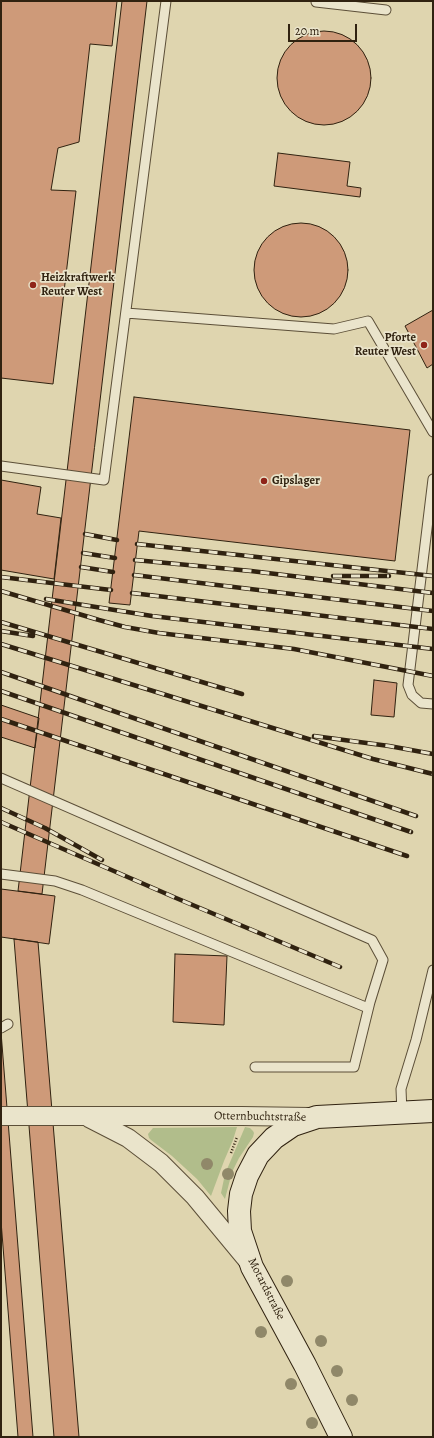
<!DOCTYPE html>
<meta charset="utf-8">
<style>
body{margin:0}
#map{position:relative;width:434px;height:1438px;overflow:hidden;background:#dfd5af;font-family:Alegreya,serif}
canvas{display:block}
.frame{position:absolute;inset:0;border:2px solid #302210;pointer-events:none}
.scale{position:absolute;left:288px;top:24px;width:69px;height:18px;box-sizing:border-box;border:2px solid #302210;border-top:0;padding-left:5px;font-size:12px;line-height:14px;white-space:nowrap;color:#302210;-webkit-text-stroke:3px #eae4cb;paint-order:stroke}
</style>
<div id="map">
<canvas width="434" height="1438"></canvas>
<div class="frame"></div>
<div class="scale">20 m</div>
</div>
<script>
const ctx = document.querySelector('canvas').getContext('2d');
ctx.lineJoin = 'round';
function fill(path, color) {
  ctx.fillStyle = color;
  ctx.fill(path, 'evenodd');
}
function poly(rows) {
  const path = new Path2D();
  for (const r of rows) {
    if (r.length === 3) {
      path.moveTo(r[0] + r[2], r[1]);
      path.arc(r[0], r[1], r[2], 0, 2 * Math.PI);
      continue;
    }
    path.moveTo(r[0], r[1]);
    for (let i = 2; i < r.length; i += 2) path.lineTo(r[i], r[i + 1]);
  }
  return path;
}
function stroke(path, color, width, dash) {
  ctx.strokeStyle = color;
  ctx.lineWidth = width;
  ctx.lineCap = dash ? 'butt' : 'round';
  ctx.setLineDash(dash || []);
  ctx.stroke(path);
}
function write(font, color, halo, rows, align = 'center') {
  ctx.font = font + ' Alegreya,serif';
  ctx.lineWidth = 3.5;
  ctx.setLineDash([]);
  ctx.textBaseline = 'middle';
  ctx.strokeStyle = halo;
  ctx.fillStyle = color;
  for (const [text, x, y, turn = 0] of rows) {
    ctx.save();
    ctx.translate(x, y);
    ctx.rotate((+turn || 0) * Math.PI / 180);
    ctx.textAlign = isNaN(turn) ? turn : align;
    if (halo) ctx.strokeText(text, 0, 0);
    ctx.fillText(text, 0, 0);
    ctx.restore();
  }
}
fill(poly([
 [237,1127,233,1140,224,1161,211,1196,197,1179,172,1156,151,1140,149,1138,148,1134,153,1128],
 [245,1127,250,1128,253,1131,254,1133,253,1137,239,1158,232,1172,225,1199,221,1193,225,1174]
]), '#b1bd8b');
const building = poly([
 [1,1,117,1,112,46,90,44,79,142,58,148,51,190,76,191,53,384,1,378,1,1],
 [122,1,147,1,42,894,18,891,122,1],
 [324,78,47],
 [278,153,350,162,347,186,361,188,360,197,274,186,278,153],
 [301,270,47],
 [433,310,433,364,427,368,405,326,433,310],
 [134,397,410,430,395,561,139,531,130,605,109,603,134,397],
 [1,480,41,487,37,514,61,518,54,579,1,570,1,480],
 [374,680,397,683,394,717,371,715,374,680],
 [1,705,39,718,35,748,1,737,1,705],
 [1,889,55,896,49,944,1,937,1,889],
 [14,939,38,942,79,1437,54,1437,14,939],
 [175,954,227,956,224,1025,173,1022,175,954],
 [1,1032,33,1437,18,1437,1,1221,1,1032]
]);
fill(building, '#ce9a79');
stroke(building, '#302210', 1);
const lane = poly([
 [316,2,386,10],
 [126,313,334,329,368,321,433,432],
 [1,466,104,480,166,1],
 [433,479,408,685,412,695,421,703,433,704],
 [1,778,372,940,383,960,370,1002,354,1067,255,1067],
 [1,874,55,881,82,890,368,1008],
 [1,1028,8,1024],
 [402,1113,401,1089,416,1040,433,970]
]);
const street = poly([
 [1,1116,242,1116,310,1117],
 [89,1118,128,1138,161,1163,195,1197,248,1261]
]);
const secondary = poly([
 [341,1437,305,1365,252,1267,240,1231,239,1211,241,1194,247,1176,258,1155,274,1138,293,1125,317,1117,433,1111]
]);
stroke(lane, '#5c4f38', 11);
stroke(street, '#5c4f38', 20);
stroke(secondary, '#302210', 24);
stroke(poly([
 [231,1153,237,1137]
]), '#302210', 2.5, [1, 2]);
stroke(lane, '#eae4cb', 9);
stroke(street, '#eae4cb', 18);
stroke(secondary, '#eae4cb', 22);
const rail = poly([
 [85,534,117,540],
 [137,544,433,576],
 [83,553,115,558],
 [135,560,251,571,433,593],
 [81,567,113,572],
 [134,575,433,611],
 [333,576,389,576],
 [1,577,111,590],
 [1,591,99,620,125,627,159,633,294,649,433,676],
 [132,593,433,629],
 [46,599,152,616,433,649],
 [1,622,242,694],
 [1,631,33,636],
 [1,644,373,759,433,774],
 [1,672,416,816],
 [1,691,411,832],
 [1,719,407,856],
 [314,736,389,746,433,754],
 [1,808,45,828,102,860],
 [1,822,176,898,340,967]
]);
stroke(rail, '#302210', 4.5);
stroke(rail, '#eae4cb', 3, [9]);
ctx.fillStyle = '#908869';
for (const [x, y] of [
 [207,1164],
 [228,1174],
 [287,1281],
 [261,1332],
 [321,1341],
 [337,1371],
 [291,1384],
 [352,1400],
 [312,1423]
]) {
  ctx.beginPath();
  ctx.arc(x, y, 6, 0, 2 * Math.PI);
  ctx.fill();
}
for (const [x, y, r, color] of [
 [33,285,4,"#8f2418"],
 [424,345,4,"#8f2418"],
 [264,481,4,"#8f2418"]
]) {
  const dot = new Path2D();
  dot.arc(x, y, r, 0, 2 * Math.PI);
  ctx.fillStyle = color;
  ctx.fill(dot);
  stroke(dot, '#eae4cb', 1.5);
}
write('bold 12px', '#302210', '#eae4cb', [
 ["Heizkraftwerk",41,278],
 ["Reuter West",41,292],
 ["Pforte",416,338,"right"],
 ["Reuter West",416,352,"right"],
 ["Gipslager",272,481]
], 'left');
write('12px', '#302210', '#eae4cb', [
 ["Otternbuchtstraße",260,1117,1],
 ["Motardstraße",266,1289,63]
]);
</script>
